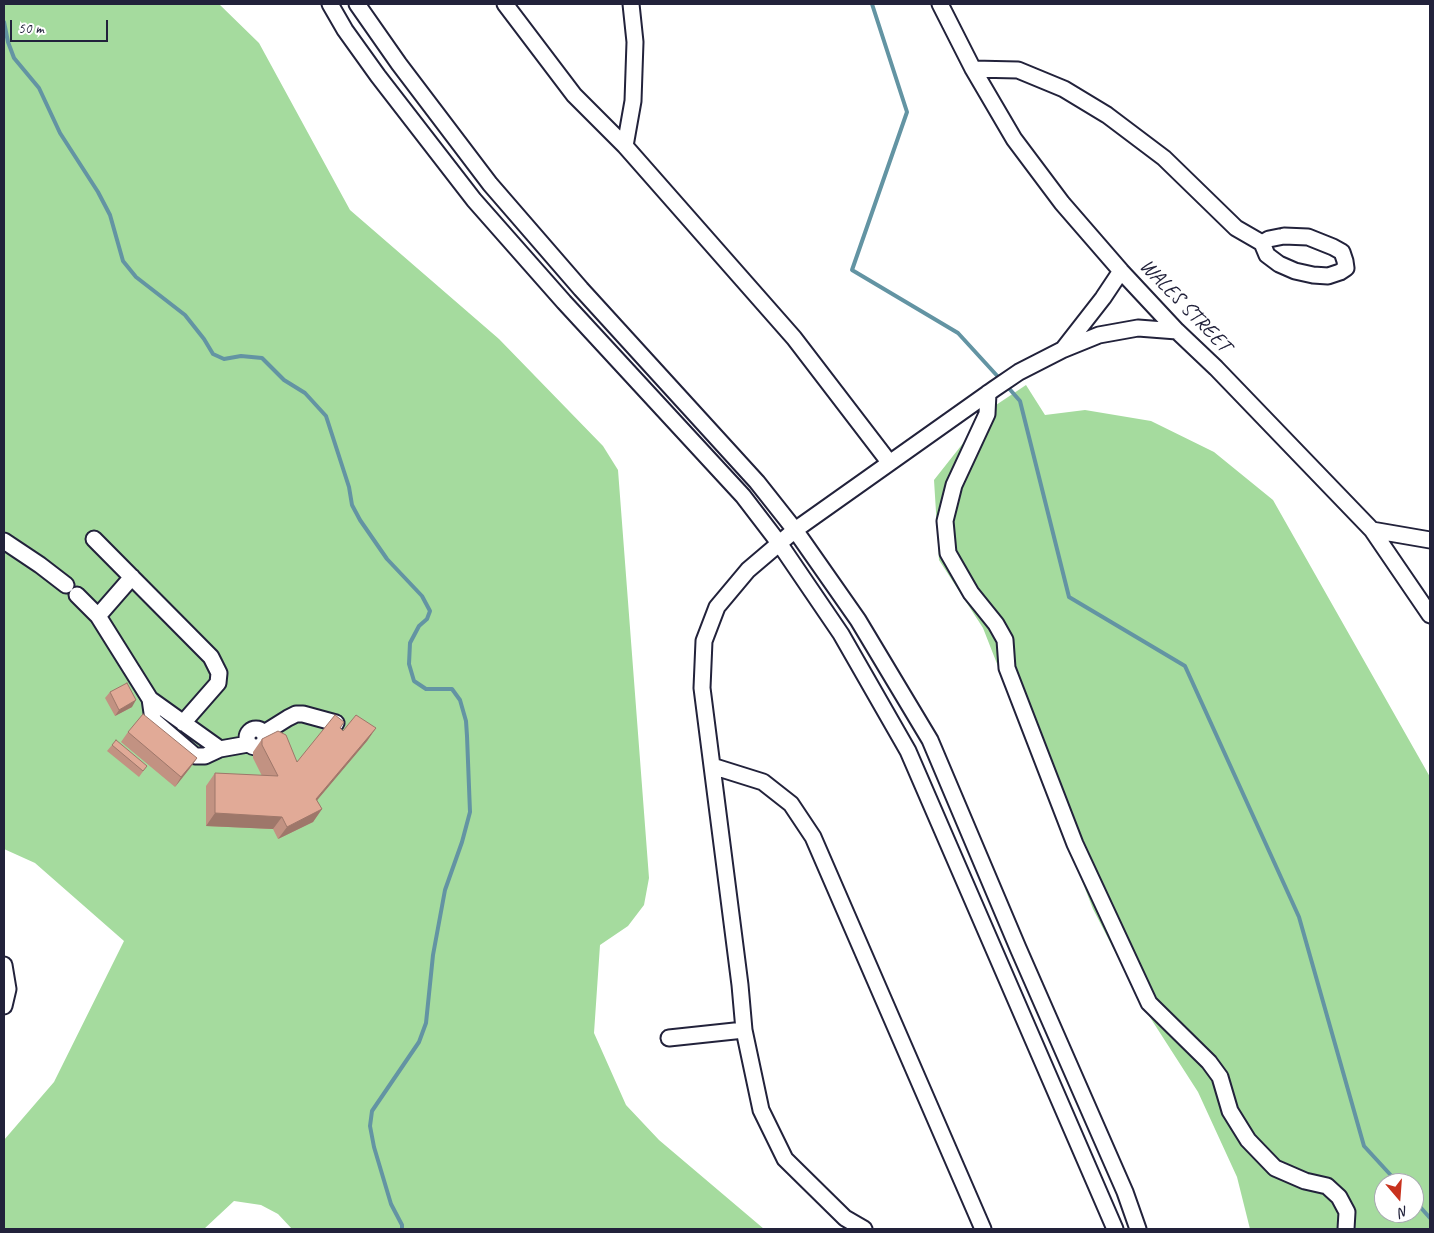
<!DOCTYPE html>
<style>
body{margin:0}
#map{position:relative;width:1434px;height:1233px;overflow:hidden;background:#fff;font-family:Caveat,sans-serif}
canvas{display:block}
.frame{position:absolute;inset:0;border:5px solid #22223b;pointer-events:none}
.north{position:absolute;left:1374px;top:1173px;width:50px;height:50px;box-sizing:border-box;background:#fff;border:1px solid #a7a7b1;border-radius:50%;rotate:162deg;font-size:14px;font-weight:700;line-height:20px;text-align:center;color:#22223b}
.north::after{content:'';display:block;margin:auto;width:18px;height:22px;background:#c8321e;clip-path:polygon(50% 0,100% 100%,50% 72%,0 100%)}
.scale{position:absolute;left:10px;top:20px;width:98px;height:22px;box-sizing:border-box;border:2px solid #22223b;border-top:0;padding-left:6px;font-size:15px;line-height:18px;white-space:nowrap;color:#22223b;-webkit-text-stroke:4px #fff;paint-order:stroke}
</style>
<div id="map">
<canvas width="1434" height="1233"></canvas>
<div class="frame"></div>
<div class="north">N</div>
<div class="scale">50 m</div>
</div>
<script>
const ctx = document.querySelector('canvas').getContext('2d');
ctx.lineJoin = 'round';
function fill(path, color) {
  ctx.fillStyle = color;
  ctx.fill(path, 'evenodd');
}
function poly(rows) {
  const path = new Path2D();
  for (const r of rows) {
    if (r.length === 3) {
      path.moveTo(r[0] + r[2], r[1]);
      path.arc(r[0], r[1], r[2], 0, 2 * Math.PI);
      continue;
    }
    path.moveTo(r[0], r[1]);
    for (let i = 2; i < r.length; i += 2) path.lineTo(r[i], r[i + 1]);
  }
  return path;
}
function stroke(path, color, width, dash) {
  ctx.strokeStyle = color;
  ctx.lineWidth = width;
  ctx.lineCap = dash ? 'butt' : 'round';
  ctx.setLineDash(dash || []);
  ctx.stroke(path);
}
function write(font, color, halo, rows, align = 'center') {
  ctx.font = font + ' Caveat,sans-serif';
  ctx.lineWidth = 4;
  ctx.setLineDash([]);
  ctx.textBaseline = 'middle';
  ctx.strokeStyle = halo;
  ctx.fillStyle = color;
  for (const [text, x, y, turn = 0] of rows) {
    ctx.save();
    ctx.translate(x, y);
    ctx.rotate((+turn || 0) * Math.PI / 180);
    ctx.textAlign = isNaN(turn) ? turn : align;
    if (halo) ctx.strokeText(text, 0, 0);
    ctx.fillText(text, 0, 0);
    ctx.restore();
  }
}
fill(poly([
 [4,4,219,4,259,43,350,210,499,339,603,446,618,470,649,878,644,905,628,926,600,945,594,1033,626,1105,659,1140,764,1229,292,1229,278,1214,261,1205,234,1201,204,1229,4,1229,4,1140,54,1082,124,941,35,863,4,849],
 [1026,385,1045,415,1085,410,1151,421,1214,452,1273,500,1430,777,1430,1229,1250,1229,1237,1177,1198,1092,1144,1008,1093,909,983,628,939,560,934,480,990,409],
 [1384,1183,1414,1183,1414,1213,1384,1213]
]), '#a5db9e');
stroke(poly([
 [872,4,907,112,852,270,958,333,1001,380],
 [4,22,8,42,14,58,39,88,60,133,98,192,110,215,123,261,136,277,185,315,204,339,213,354,224,359,241,356,262,358,284,380,305,393,326,416,349,487,352,505,360,520,387,559,422,596,430,611,427,619,419,626,410,643,409,664,414,681,426,689,452,689,460,700,466,721,467,736,470,812,462,842,445,890,433,955,426,1023,419,1042,372,1111,370,1126,374,1147,391,1204,402,1225,402,1229],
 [1006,385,1020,401,1069,597,1185,666,1299,917,1364,1146,1398,1183],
 [1414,1200,1430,1218]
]), '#6394a3', 4);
const minor = poly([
 [330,4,345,30,378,76,474,200,564,302,743,496,779,543,841,634,908,751,1115,1229],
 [357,4,399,64,490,184,581,289,757,482,795,530,858,620,930,740,1018,948,1125,1192,1138,1229],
 [505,4,574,95,625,146,794,338,889,462],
 [940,4,973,69,1014,139,1062,203,1121,271,1177,331,1216,368,1372,530,1430,615],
 [973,69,1018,70,1064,89,1107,115,1164,158,1236,228,1262,243],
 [625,146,633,101,635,42,631,4],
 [1284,236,1308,237,1333,247,1342,252,1345,261,1346,268,1340,272,1328,276,1313,275,1295,271,1279,264,1267,255,1262,243,1269,239,1284,236],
 [1064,348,1103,298,1121,271],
 [988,393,987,414,954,485,945,521,948,553,971,593,996,624,1005,640,1007,668,1075,844,1149,1003,1209,1062,1220,1077,1230,1111,1248,1140,1275,1168,1305,1181,1327,1186,1339,1197,1347,1212,1346,1229],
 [1372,530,1430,540],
 [94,539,211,657,219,673,218,683,183,723],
 [4,541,40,565,66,585],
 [77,595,98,616,150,699,220,749,248,744],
 [98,616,132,577],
 [150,699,153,720,195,756,205,756,220,749],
 [256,738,9],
 [264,733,288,718,296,714,303,714,336,723],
 [712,766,763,782,791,804,813,837,983,1229],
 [4,965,8,989,4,1006],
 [669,1038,744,1030],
 [864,1229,845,1218,785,1159,761,1110,744,1030,740,985,702,688,704,641,717,607,748,570,795,530,994,389,1019,372,1062,350,1099,335,1138,328,1177,331]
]);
stroke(minor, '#22223b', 19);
stroke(minor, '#fff', 15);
fill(poly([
 [110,692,132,707,115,716,105,698],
 [340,728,343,731,376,728,367,741,317,800,322,809,313,822,278,839,273,829,206,826,206,786,215,773,262,776,253,758,253,752,262,739,297,762],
 [128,732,197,758,190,768,175,787,121,742],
 [112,745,147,766,139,777,107,751]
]), '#c29282');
fill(poly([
 [136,700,132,707,115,716,119,710],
 [376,728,367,741,308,811,316,799],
 [197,758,190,768,175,787,181,777],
 [322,809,313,822,278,839,287,827],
 [215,813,282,817,273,829,206,826]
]), '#9e776a');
const building = poly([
 [127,683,136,700,119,710,110,692,127,683],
 [143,714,197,758,181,777,128,732,143,714],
 [335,715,344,722,340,728,343,731,356,715,376,728,316,799,322,809,287,827,282,817,215,813,215,773,278,776,262,745,262,739,278,731,286,735,297,762,335,715],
 [116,740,147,766,143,771,112,745,116,740]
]);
fill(building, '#e1aa97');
stroke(building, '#9e776a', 1);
write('21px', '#22223b', '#fff', [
 ["WALES STREET",1185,306,46]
]);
</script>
